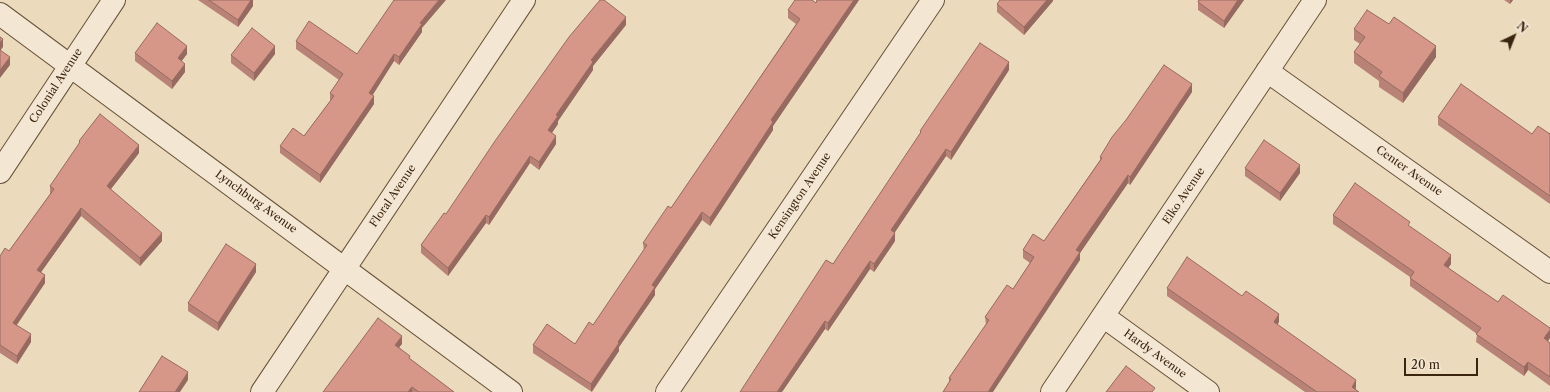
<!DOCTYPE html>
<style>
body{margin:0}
#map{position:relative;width:1550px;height:392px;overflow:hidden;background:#ecdabd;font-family:"Libre Caslon Text",serif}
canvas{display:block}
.north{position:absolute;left:1494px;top:16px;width:40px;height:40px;-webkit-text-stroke:3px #f3e7d4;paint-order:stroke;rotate:43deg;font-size:11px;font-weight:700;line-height:16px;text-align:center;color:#3c250e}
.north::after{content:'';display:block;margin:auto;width:14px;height:18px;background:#3c250e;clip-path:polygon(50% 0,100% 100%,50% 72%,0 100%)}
.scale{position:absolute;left:1404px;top:358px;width:74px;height:18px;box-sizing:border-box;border:2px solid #3c250e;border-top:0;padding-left:5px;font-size:12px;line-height:14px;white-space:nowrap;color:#3c250e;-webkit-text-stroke:3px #f3e7d4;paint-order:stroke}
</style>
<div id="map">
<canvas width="1550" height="392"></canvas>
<div class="north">N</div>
<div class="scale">20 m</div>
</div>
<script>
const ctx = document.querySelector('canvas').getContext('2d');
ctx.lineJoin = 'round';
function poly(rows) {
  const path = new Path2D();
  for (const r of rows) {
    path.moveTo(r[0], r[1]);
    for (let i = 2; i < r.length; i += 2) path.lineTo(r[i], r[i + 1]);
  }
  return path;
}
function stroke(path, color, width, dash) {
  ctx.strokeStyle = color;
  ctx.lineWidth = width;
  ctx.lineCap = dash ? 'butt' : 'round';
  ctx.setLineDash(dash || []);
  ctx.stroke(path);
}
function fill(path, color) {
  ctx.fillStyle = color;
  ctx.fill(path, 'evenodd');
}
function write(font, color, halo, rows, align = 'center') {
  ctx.font = font + ' "Libre Caslon Text",serif';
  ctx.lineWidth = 4;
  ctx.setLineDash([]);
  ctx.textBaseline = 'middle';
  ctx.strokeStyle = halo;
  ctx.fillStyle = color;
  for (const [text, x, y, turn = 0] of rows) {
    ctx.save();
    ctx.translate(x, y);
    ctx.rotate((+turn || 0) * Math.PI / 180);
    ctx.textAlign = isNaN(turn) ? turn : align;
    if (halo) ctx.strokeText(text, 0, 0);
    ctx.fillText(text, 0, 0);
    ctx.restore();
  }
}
const minor = poly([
 [1267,71,1550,272],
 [0,172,114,0],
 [1103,316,1208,392],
 [262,392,524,0],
 [667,392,933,0],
 [1052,392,1315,0]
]);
const tertiary = poly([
 [0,14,511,392]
]);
stroke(minor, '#68523a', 24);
stroke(tertiary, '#68523a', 24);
stroke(minor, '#f3e7d4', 22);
stroke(tertiary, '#f3e7d4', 22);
fill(poly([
 [198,0,253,0,253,6,238,27],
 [817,0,859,0,773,126,773,130,710,226,702,220,655,289,655,295,619,347,619,351,592,392,533,353,533,345,575,344,593,325,644,251,643,243,671,208,796,24,788,18,788,10,816,3],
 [1053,0,1053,1,1024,35,997,12,997,4],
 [1199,0,1244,0,1224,28,1198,10,1198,2],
 [1504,0,1513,0,1510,4],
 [626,25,593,66,593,70,558,121,558,124,552,133,556,144,539,170,530,163,489,225,486,223,448,276,421,253,421,245,446,214],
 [422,28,422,32,399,65,394,61,372,95,374,104,320,183,280,153,280,146,304,136,330,101,330,93,339,80,296,49,296,41,357,54],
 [1354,29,1436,57,1403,103,1379,87,1379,81,1354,63,1354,52,1360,44,1354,40],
 [135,53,187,54,181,61,185,72,172,89,135,61],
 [275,54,254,81,231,63,231,55],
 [1009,70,951,160,946,156,895,232,895,241,874,272,870,269,828,331,825,329,782,392,833,264,920,134,920,131],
 [1192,92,1130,185,1128,183,1080,253,1080,260,949,382,949,378,986,325,985,317,1013,289,1030,263,1023,258,1023,250,1044,241,1100,160,1100,157],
 [1438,117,1532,134,1550,133,1550,204,1438,125],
 [79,141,139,153,111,189,162,241,140,266,81,216,41,272,45,283,17,325,31,342,17,364,0,353,0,256,9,251,50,194,50,186,79,145],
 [1245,168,1300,173,1280,201,1245,176],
 [1333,215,1410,227,1451,264,1448,268,1498,302,1550,328,1550,338,1548,341,1550,343,1550,386,1528,370,1524,376,1476,342,1477,334,1410,286,1410,277,1333,224],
 [256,272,218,331,188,311,188,303],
 [1167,288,1242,296,1279,322,1277,325,1356,388,1355,389,1359,392,1305,392,1167,296],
 [402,344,399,347,410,359,454,392,323,392]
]), '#b88276');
fill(poly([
 [251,0,253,0,253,6,238,27,238,20],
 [439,0,446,0,422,28,422,32,399,65,399,57,420,23],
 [854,0,859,0,773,126,773,130,710,226,710,218,771,120],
 [1047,0,1053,0,1053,1,1024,35,1024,27],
 [1238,0,1244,0,1224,28,1224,21],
 [1510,0,1513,0,1510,4],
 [626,17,626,25,593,66,593,70,558,121,558,124,548,138,548,130,556,115,591,60],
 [3,39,3,47,0,51,0,43],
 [187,46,187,54,178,66,178,58],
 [275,46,275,54,254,81,254,73],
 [1436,46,1436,57,1403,103,1403,93],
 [394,54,394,61,369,101,369,93],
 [10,57,10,65,0,78,0,70],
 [1009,62,1009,70,951,160,951,152],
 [185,64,185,72,172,89,172,81],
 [1192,84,1192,92,1130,185,1130,177],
 [374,96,374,104,320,183,320,175],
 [556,136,556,144,539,170,539,162],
 [139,145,139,153,107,194,107,186],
 [946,149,946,156,891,238,891,230],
 [530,156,530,163,489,225,489,217],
 [1300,165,1300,173,1280,201,1280,193],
 [1128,175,1128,183,1080,253,1080,260,993,392,988,392,1076,250],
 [81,208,81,216,37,278,37,270],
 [702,212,702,220,655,289,655,295,619,347,619,351,591,392,591,384,652,285],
 [486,215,486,223,448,276,448,268],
 [162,233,162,241,140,266,140,258],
 [895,233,895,241,874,272,874,264],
 [1451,255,1451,264,1444,274,1444,265],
 [870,261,870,269,828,331,828,323],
 [256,264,256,272,218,331,218,323],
 [45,275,45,283,13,330,13,323],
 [1279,314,1279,322,1274,330,1274,322],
 [825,321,825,329,782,392,777,392],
 [1550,330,1550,338,1544,347,1544,338],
 [31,334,31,342,17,364,17,356],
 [402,336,402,344,395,352,395,345],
 [1528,362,1528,370,1524,376,1524,367],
 [188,372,188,380,180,392,175,392],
 [1356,380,1356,388,1353,392,1352,387],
 [412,387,412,392,408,392]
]), '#966a60');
const building = poly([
 [209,0,251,0,238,20,209,0],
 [394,0,439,0,420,23,422,24,399,57,394,54,369,93,374,96,320,175,280,146,293,128,304,136,334,96,330,93,343,74,296,41,309,21,357,54,394,0],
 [600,0,604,0,626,17,591,60,593,62,556,115,558,116,548,130,556,136,539,162,530,156,489,217,486,215,448,268,421,245,444,213,446,214,495,141,569,37,600,0],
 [795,0,812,0,816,3,817,0,854,0,771,120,773,122,710,218,702,212,652,285,655,287,618,342,619,343,591,384,533,345,547,324,575,344,589,322,593,325,647,245,643,243,668,206,671,208,800,19,788,10,795,0],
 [1000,0,1047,0,1024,27,997,4,1000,0],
 [1199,0,1238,0,1224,21,1198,2,1199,0],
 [1367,10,1389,24,1394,17,1436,46,1403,93,1379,76,1382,72,1354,52,1365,37,1354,29,1367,10],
 [157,23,187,46,178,58,185,64,172,81,135,53,157,23],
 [252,28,275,46,254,73,231,55,252,28],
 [0,37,3,39,0,43,0,37],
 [980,43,1009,62,951,152,946,149,891,230,895,233,874,264,870,261,828,323,825,321,777,392,740,392,826,260,833,264,921,132,920,131,980,43],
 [0,50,10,57,0,70,0,50],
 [1164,65,1192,84,1130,177,1128,175,1076,250,1080,252,988,392,943,392,951,379,949,378,989,320,985,317,1007,285,1013,289,1034,257,1023,250,1033,234,1044,241,1102,158,1100,157,1112,137,1126,120,1164,65],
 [1461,84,1532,134,1538,126,1550,134,1550,133,1550,196,1438,117,1461,84],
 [100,114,139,145,107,186,162,233,140,258,81,208,37,270,45,275,13,323,31,334,17,356,0,345,0,256,5,248,9,251,54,189,50,186,80,142,79,141,100,114],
 [1264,140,1300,165,1280,193,1245,168,1264,140],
 [1355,183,1410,222,1408,225,1451,255,1444,265,1498,302,1503,295,1550,328,1550,330,1544,338,1550,343,1550,377,1528,362,1524,367,1476,334,1481,328,1410,278,1414,272,1333,215,1355,183],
 [226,244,256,264,218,323,188,303,226,244],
 [1187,257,1242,296,1246,291,1279,314,1274,322,1356,380,1352,387,1359,392,1317,392,1167,288,1187,257],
 [378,318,402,336,395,345,410,356,409,358,454,392,419,392,412,387,408,392,323,392,378,318],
 [162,356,188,372,175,392,139,392,162,356],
 [1126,366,1155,388,1152,392,1106,392,1126,366]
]);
fill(building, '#d69789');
stroke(building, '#966a60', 1);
write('11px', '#3c250e', '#f3e7d4', [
 ["Colonial Avenue",56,86,-57],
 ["Center Avenue",1409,171,35],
 ["Floral Avenue",393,196,-56],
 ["Kensington Avenue",800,196,-56],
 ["Elko Avenue",1184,196,-56],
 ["Lynchburg Avenue",256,202,36],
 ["Hardy Avenue",1155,354,36]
]);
</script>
